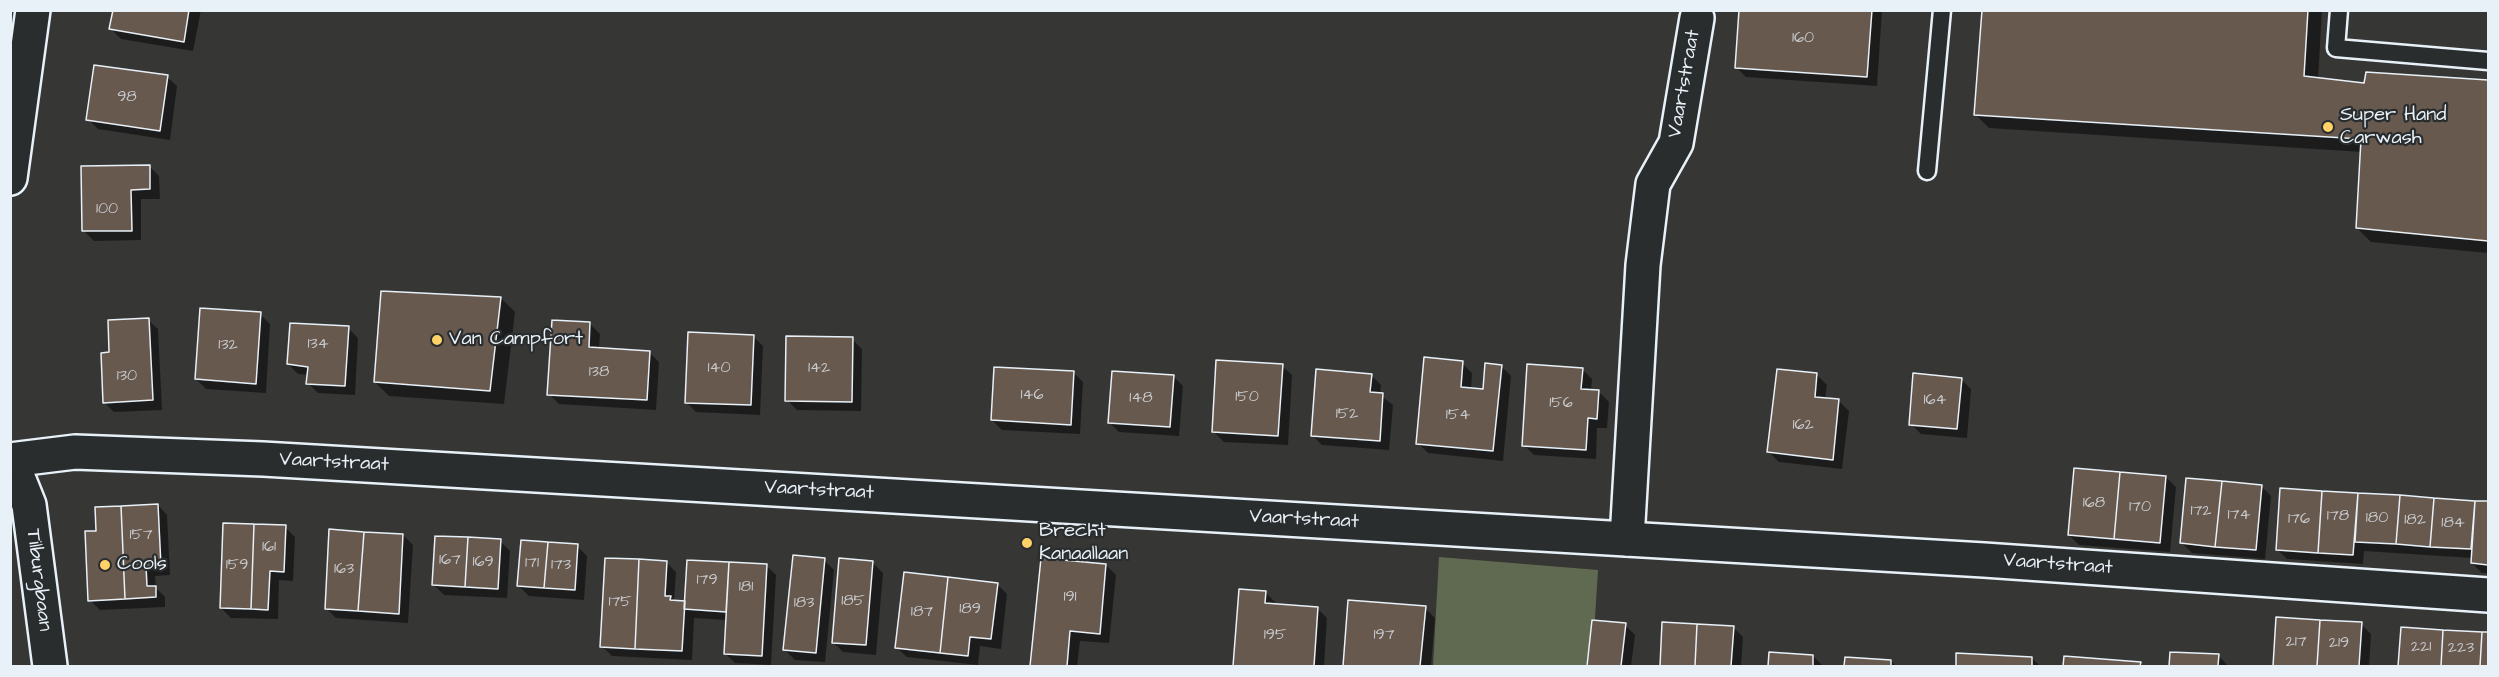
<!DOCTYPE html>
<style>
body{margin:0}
#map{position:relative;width:2499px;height:677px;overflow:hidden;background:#363635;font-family:"Architects Daughter",sans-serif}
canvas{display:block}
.frame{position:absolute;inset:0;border:12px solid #e8f1f8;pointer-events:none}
</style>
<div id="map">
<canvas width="2499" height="677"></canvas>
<div class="frame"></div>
</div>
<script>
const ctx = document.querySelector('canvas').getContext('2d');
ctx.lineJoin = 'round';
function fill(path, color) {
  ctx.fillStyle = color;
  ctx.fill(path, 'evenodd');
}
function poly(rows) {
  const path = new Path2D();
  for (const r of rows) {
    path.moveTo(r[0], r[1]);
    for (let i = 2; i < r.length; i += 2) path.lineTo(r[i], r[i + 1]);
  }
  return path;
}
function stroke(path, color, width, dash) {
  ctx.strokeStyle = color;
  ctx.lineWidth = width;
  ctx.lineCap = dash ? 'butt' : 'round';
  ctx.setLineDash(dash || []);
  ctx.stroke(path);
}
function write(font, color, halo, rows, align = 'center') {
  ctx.font = font + ' "Architects Daughter",sans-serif';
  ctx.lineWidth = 4.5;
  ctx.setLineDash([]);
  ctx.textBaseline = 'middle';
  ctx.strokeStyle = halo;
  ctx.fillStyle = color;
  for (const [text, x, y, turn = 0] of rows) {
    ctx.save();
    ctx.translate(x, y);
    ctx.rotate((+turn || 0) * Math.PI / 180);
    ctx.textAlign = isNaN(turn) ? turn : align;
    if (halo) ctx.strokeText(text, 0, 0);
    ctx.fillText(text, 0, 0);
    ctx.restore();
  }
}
fill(poly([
 [1439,557,1598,570,1592,666,1433,666]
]), '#606a50');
fill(poly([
 [114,10,201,10,193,51,121,39,111,29],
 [1740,10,1882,10,1877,86,1746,77,1736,67],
 [1983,10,2322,10,2318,79,2365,85,2367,74,2488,82,2488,253,2371,242,2357,228,2362,152,1989,128,1975,114],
 [167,77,177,86,170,140,98,129,88,119],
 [149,166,159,176,160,199,141,199,141,240,94,241,84,231],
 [501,298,515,312,504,404,389,396,375,382],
 [260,314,270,324,266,393,206,389,196,379],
 [148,320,158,329,162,410,114,412,104,402,111,354],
 [590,324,600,334,599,349,649,352,659,362,656,410,559,404,549,394],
 [348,328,358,338,355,395,318,393,308,383,309,375,298,374,288,364],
 [753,336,763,346,760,415,696,412,686,402],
 [852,339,862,349,861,411,797,410,787,400],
 [1462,363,1472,373,1471,389,1484,390,1501,366,1511,376,1503,461,1428,453,1418,443],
 [1282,366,1292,375,1288,445,1224,442,1214,432],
 [1582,369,1592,379,1591,391,1599,392,1609,402,1607,428,1597,428,1596,459,1534,455,1524,445],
 [1073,372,1083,382,1080,434,1002,430,992,420],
 [1371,375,1381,385,1380,395,1393,405,1389,450,1322,445,1312,435],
 [1817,375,1827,385,1825,399,1839,401,1849,411,1842,469,1779,462,1769,452],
 [1173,376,1183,386,1179,436,1119,432,1109,422],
 [1961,379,1971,389,1967,438,1921,434,1911,424],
 [2166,477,2176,487,2170,552,2079,545,2069,535],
 [2261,486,2271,496,2265,559,2192,553,2182,543],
 [2282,489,2488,503,2488,573,2482,573,2472,563,2472,558,2364,551,2363,564,2287,559,2277,549],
 [158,505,167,515,170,575,155,576,156,588,165,597,165,607,100,610,90,600],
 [285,527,295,537,293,581,279,580,278,619,231,618,221,608],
 [403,535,413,545,408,623,336,618,326,608],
 [500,541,510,551,507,598,444,595,434,585],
 [577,546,587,556,584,600,529,596,519,586],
 [1042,559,1106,565,1116,575,1109,643,1080,641,1077,666,1031,666],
 [824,560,834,570,825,662,795,660,785,650],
 [666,562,676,572,674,602,686,602,689,562,766,565,776,575,771,665,735,663,725,653,727,620,694,618,692,660,612,656,602,646],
 [873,563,883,573,876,655,843,652,833,642],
 [997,584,1007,594,1001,649,980,646,978,665,907,657,897,648],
 [1240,591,1265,592,1275,602,1275,605,1317,608,1327,618,1324,666,1234,666],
 [1350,602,1425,608,1435,618,1431,666,1344,666],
 [2277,618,2361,624,2371,634,2369,666,2274,666],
 [1593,621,1625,625,1635,635,1631,666,1588,666],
 [1664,624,1733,627,1743,637,1741,666,1662,666],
 [2402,629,2488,634,2488,666,2400,666],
 [1770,653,1813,656,1823,666,1769,666],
 [2171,654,2218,655,2228,666,2170,666],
 [1958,655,2032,658,2040,666,1957,666],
 [2065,658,2140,663,2143,666,2064,666],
 [1846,659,1891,661,1896,666,1846,666]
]), '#0007');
const building = poly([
 [113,10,189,10,184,42,109,29,113,10],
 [1739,10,1872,10,1867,77,1735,68,1739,10],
 [1982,10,2308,10,2304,76,2364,83,2366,72,2488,80,2488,241,2356,228,2361,139,1974,115,1982,10],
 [94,65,168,75,160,131,86,120,94,65],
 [150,165,150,189,131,190,132,231,82,231,81,166,150,165],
 [381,291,501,297,490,391,374,382,381,291],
 [200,308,261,312,256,384,195,379,200,308],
 [149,318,153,400,103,403,101,353,109,352,108,320,149,318],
 [552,320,590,322,589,347,650,351,647,400,547,395,552,320],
 [290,323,349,326,345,386,306,384,308,367,287,364,290,323],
 [688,332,754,335,751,405,685,403,688,332],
 [786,336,853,337,852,402,785,401,786,336],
 [1424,357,1463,361,1461,387,1483,389,1485,363,1502,365,1493,451,1416,444,1424,357],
 [1216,360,1283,364,1278,436,1212,432,1216,360],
 [1527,364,1583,368,1581,389,1599,390,1597,419,1588,418,1586,450,1522,446,1527,364],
 [994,367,1074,371,1071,425,991,420,994,367],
 [1316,369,1372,374,1370,392,1383,393,1380,441,1311,436,1316,369],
 [1777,369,1817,373,1815,397,1839,399,1833,460,1767,452,1777,369],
 [1112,371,1174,375,1170,427,1108,423,1112,371],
 [1913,373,1962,378,1957,429,1909,425,1913,373],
 [2074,468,2120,472,2114,539,2068,535,2074,468],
 [2120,472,2166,476,2160,543,2114,539,2120,472],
 [2186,478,2222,481,2215,547,2180,543,2186,478],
 [2222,481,2262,485,2256,550,2215,547,2222,481],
 [2280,488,2322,491,2318,553,2276,550,2280,488],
 [2322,491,2358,493,2353,555,2318,553,2322,491],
 [2358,493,2400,495,2396,544,2355,542,2358,493],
 [2400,495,2434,498,2430,547,2396,544,2400,495],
 [2434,498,2475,501,2471,549,2430,547,2434,498],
 [2475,501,2488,501,2488,565,2471,563,2475,501],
 [158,504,161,566,146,566,147,586,156,586,156,597,125,599,121,506,158,504],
 [121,506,125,599,88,601,85,531,96,531,95,507,121,506],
 [223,523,254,524,251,609,220,608,223,523],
 [254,524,286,525,284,572,270,571,268,610,251,609,254,524],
 [329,529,364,532,358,611,325,609,329,529],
 [364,532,403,534,399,614,358,611,364,532],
 [435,536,468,537,465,587,432,585,435,536],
 [468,537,501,539,498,589,465,587,468,537],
 [521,540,548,542,544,588,517,586,521,540],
 [548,542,578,544,575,590,544,588,548,542],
 [793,555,825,558,816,653,783,650,793,555],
 [605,558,639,559,635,649,600,647,605,558],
 [839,558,873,561,866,645,832,643,839,558],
 [1041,558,1106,564,1100,634,1070,631,1067,666,1030,666,1041,558],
 [639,559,667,561,665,596,671,596,670,600,685,601,682,651,635,649,639,559],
 [687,560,729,562,726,612,684,609,687,560],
 [729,562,767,564,762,656,724,654,729,562],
 [904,572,948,577,940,653,895,648,904,572],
 [948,577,998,583,991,639,970,637,968,656,940,653,948,577],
 [1239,589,1266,591,1265,603,1318,607,1314,666,1233,666,1239,589],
 [1348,600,1426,606,1420,666,1343,666,1348,600],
 [2276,617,2320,620,2317,666,2273,666,2276,617],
 [1592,620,1626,623,1621,666,1587,666,1592,620],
 [2320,620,2362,622,2359,666,2317,666,2320,620],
 [1662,622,1697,624,1695,666,1660,666,1662,622],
 [1697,624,1734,626,1731,666,1695,666,1697,624],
 [2401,627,2443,630,2441,666,2398,666,2401,627],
 [2443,630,2482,632,2480,666,2441,666,2443,630],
 [2482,632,2488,632,2488,666,2480,666,2482,632],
 [1769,652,1813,655,1813,666,1768,666,1769,652],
 [2170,652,2219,654,2218,666,2169,666,2170,652],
 [1956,653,2032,657,2032,666,1956,666,1956,653],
 [2064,656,2141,662,2140,666,2063,666,2064,656],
 [1845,657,1891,660,1891,666,1844,666,1845,657]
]);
fill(building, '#68594f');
stroke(building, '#e8f1f8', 1.5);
const service = poly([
 [2339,10,2336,48,2488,61],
 [1927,171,1942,10]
]);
const minor = poly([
 [11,460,29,505,50,666],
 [1627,539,1643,265,1653,184,1676,143,1697,18]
]);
const tertiary = poly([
 [10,178,33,10]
]);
const secondary = poly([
 [10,460,75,452,263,459,1984,560,2488,595]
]);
stroke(service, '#e8f1f8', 21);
stroke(minor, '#e8f1f8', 38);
stroke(tertiary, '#e8f1f8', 38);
stroke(secondary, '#e8f1f8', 38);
stroke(service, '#2a2d2e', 16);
stroke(minor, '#2a2d2e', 33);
stroke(tertiary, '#2a2d2e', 33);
stroke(secondary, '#2a2d2e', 33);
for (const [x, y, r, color] of [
 [2328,127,6,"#ffd166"],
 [437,340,6,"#ffd166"],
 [1027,543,6,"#ffd166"],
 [105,565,6,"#ffd166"]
]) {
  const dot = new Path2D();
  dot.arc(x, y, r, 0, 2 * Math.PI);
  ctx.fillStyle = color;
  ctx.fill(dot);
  stroke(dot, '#2a2d2e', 2);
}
write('16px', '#c8cbce', null, [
 ["160",1803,39],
 ["98",127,98],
 ["100",107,210],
 ["134",318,345],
 ["132",228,346],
 ["140",719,369],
 ["142",819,369],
 ["138",599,373],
 ["130",127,377],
 ["146",1032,396],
 ["150",1247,398],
 ["148",1141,399],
 ["164",1935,401],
 ["156",1561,404],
 ["152",1347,415],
 ["154",1458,416],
 ["162",1803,426],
 ["168",2094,504],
 ["170",2140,508],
 ["172",2201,512],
 ["174",2239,516],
 ["178",2338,517],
 ["180",2377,519],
 ["176",2299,520],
 ["182",2415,521],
 ["184",2453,524],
 ["157",141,536],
 ["161",269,548],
 ["167",450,561],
 ["169",483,563],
 ["171",532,564],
 ["159",237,566],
 ["173",561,566],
 ["163",344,570],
 ["179",707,581],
 ["181",746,588],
 ["191",1070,598],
 ["185",853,602],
 ["175",620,603],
 ["183",804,604],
 ["189",970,610],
 ["187",922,613],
 ["195",1275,636],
 ["197",1384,636],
 ["217",2296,643],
 ["219",2339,644],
 ["221",2421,648],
 ["223",2461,649]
]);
write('20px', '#e8f1f8', '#2a2d2e', [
 ["Vaartstraat",1685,84,-80],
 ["Vaartstraat",334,463,3],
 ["Vaartstraat",819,491,3],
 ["Vaartstraat",1304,520,3],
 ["Vaartstraat",2058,565,4],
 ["Tilburgbaan",38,580,83]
]);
write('20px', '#e8f1f8', '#2a2d2e', [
 ["Super Hand",2340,116],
 ["Carwash",2340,139],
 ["Van Campfort",449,340],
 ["Brecht",1039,532],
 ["Kanaallaan",1039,555],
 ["Cools",117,565]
], 'left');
</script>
